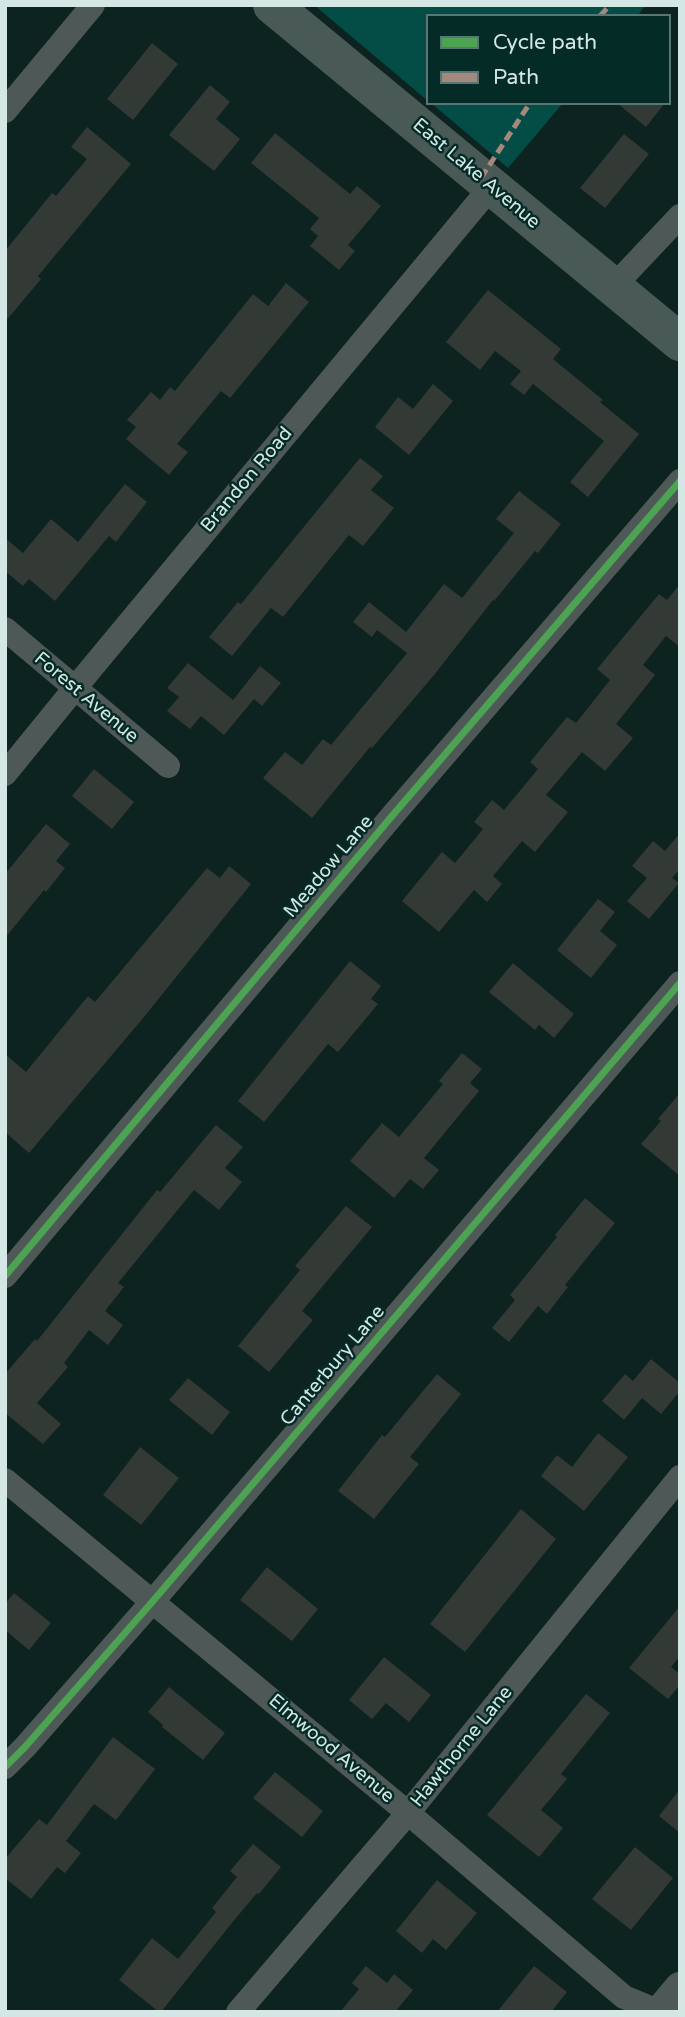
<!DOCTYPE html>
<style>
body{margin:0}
#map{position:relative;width:685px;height:2017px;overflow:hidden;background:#0d2320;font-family:"Varela Round",sans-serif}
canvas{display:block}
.frame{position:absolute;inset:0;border:7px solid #d4e7e4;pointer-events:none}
.legend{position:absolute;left:426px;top:14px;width:245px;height:91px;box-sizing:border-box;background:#052b27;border:2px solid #587673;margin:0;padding:9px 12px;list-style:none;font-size:21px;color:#d4e7e4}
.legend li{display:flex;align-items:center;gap:14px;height:35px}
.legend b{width:35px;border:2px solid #587673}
</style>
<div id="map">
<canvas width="685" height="2017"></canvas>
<div class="frame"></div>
<ul class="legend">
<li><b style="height:9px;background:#4ca352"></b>Cycle path</li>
<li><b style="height:9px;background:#a5887d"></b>Path</li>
</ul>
</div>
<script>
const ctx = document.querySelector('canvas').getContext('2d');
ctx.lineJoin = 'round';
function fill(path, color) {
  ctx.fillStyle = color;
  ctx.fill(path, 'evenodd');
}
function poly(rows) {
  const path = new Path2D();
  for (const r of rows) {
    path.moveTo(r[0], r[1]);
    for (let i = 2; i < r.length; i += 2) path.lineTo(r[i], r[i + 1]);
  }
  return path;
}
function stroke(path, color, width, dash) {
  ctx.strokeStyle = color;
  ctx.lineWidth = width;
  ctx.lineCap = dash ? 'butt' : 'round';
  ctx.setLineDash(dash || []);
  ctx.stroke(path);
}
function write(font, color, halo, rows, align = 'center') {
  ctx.font = font + ' "Varela Round",sans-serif';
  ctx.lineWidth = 5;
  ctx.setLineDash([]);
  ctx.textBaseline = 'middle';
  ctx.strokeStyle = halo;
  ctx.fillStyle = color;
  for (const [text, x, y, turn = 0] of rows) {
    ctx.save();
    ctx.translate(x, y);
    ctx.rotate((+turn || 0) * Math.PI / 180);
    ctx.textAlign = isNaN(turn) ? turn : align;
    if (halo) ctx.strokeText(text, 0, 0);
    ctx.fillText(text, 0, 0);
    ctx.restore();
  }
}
fill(poly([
 [314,5,646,5,637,16,428,16,428,101],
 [431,103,563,103,508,168]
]), '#034d46');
fill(poly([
 [152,43,178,64,133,120,107,99],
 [210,85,230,102,216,119,240,139,214,171,169,135],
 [617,103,665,103,646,127],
 [87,127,131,164,38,276,41,279,5,322,5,251,52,193,56,196,87,159,71,147],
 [275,133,350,194,357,186,381,206,348,245,355,251,339,270,310,246,318,236,310,229,319,218,251,163],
 [624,134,649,154,605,208,580,188],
 [286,283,309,302,230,398,221,391,177,444,188,452,169,475,126,439,136,427,127,420,151,392,160,400,170,387,175,391,253,294,268,306],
 [488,290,561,349,553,359,603,400,600,402,639,434,588,497,570,482,604,441,533,384,524,395,510,384,521,371,495,351,480,370,446,342],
 [433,384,453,401,409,455,375,427,398,397,413,409],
 [360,458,383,476,371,490,394,508,363,546,349,535,283,617,271,608,232,656,209,637,238,602,241,604],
 [125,484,147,502,116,542,109,536,55,601,29,579,23,586,5,571,5,538,23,553,51,519,78,542],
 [519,491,561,524,538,553,535,551,494,601,493,600,434,675,372,748,370,747,312,818,263,778,285,752,302,765,323,739,331,745,407,653,377,630,372,637,353,622,369,602,406,632,444,584,462,598,514,533,496,519],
 [680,584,680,647,666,636,643,665,655,675,616,724,633,738,605,771,582,752,546,795,568,812,535,852,522,841,493,876,502,884,487,902,474,890,439,932,402,901,442,852,455,863,483,829,474,822,492,800,504,810,538,769,530,762,567,717,576,723,610,680,597,669,659,594,667,600],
 [188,663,233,700,260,666,281,683,262,706,254,699,224,735,201,716,190,729,167,711,179,697,167,688],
 [94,769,134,802,112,829,72,796],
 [46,824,70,844,56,861,65,868,46,892,44,890,5,938,5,874],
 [680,833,680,869,672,878,679,883,649,919,627,901,647,878,632,866,653,841,665,851],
 [229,866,251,884,144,1017,29,1153,5,1132,5,1054,26,1072,88,996,95,1002,207,868,220,878],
 [598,899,615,912,600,931,617,945,591,978,557,950],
 [350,961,381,986,371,999,378,1004,338,1052,328,1044,264,1122,238,1101],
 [513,963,574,1014,554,1038,539,1025,535,1030,489,992],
 [462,1053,482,1069,470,1083,479,1091,424,1158,439,1170,423,1189,410,1179,394,1198,350,1161,382,1123,399,1137,443,1084,439,1081],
 [680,1093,680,1176,641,1144,661,1121,658,1119],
 [216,1125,243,1147,225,1168,242,1182,219,1210,194,1190,118,1283,124,1287,105,1311,123,1325,108,1345,89,1330,64,1363,68,1367,37,1403,61,1424,43,1444,5,1413,5,1374,35,1339,37,1341,157,1190,160,1192],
 [585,1198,615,1223,565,1285,568,1287,547,1314,538,1306,509,1342,492,1328,515,1300,510,1295,557,1237,555,1235],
 [346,1206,372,1227,302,1311,313,1320,269,1372,238,1346,300,1270,295,1266],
 [651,1359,680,1383,680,1391,661,1414,642,1398,624,1420,602,1401,625,1374,633,1381],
 [437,1374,461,1394,410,1457,419,1464,374,1519,338,1491,382,1435,385,1437],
 [188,1378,230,1412,212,1435,169,1400],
 [598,1433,628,1457,584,1511,541,1476,557,1455,572,1467],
 [140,1447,179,1478,141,1525,103,1495],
 [521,1509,556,1539,465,1652,430,1624],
 [267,1567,318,1609,292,1641,240,1600],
 [14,1593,51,1623,29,1650,5,1630,5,1604],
 [680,1606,680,1656,671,1667,680,1674,680,1685,668,1699,629,1668],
 [384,1657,431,1695,409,1722,386,1703,372,1719,349,1700],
 [169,1687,225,1733,203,1760,162,1727,163,1725,148,1712],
 [586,1694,610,1713,561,1774,567,1779,541,1810,563,1828,539,1857,487,1815],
 [113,1737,155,1769,116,1820,94,1804,66,1841,81,1853,65,1873,57,1867,31,1899,5,1878,5,1859,39,1819,47,1825],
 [275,1772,323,1811,302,1837,253,1798],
 [680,1789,680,1833,659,1816],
 [253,1844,281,1867,259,1894,257,1893,231,1924,161,2012,159,2012,119,1980,152,1938,178,1959,216,1912,212,1908,237,1877,230,1871],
 [635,1847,673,1878,631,1930,592,1899],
 [437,1880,477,1913,446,1950,433,1939,422,1953,396,1931],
 [366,1966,387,1983,394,1974,413,1990,395,2012,340,2012,359,1989,352,1983],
 [534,1966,567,1992,551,2012,497,2012]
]), '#333935');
stroke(poly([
 [5,111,93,5],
 [613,287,680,216],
 [5,629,168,766],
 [5,774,75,688,491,187],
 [5,1276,392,816,680,481],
 [5,1480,408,1813,624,1997,660,2012],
 [5,1767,25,1747,153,1601,680,983],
 [238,2012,408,1813,680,1477]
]), '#4e5957', 24);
stroke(poly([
 [660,2012,680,1988]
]), '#4e5957', 32);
stroke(poly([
 [272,5,680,342]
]), '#495956', 38);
stroke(poly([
 [600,16,610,5],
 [481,178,530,103]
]), '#a5887d', 5, [10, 5]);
stroke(poly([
 [5,1276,392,816,680,481],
 [5,1767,25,1747,153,1601,680,983]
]), '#4ca352', 7);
write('19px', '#d4e7e4', '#052b27', [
 ["East Lake Avenue",476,174,40],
 ["Brandon Road",247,480,-50],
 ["Forest Avenue",86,698,40],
 ["Meadow Lane",329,867,-50],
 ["Canterbury Lane",333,1366,-50],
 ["Hawthorne Lane",462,1747,-51],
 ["Elmwood Avenue",331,1749,40]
]);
</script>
